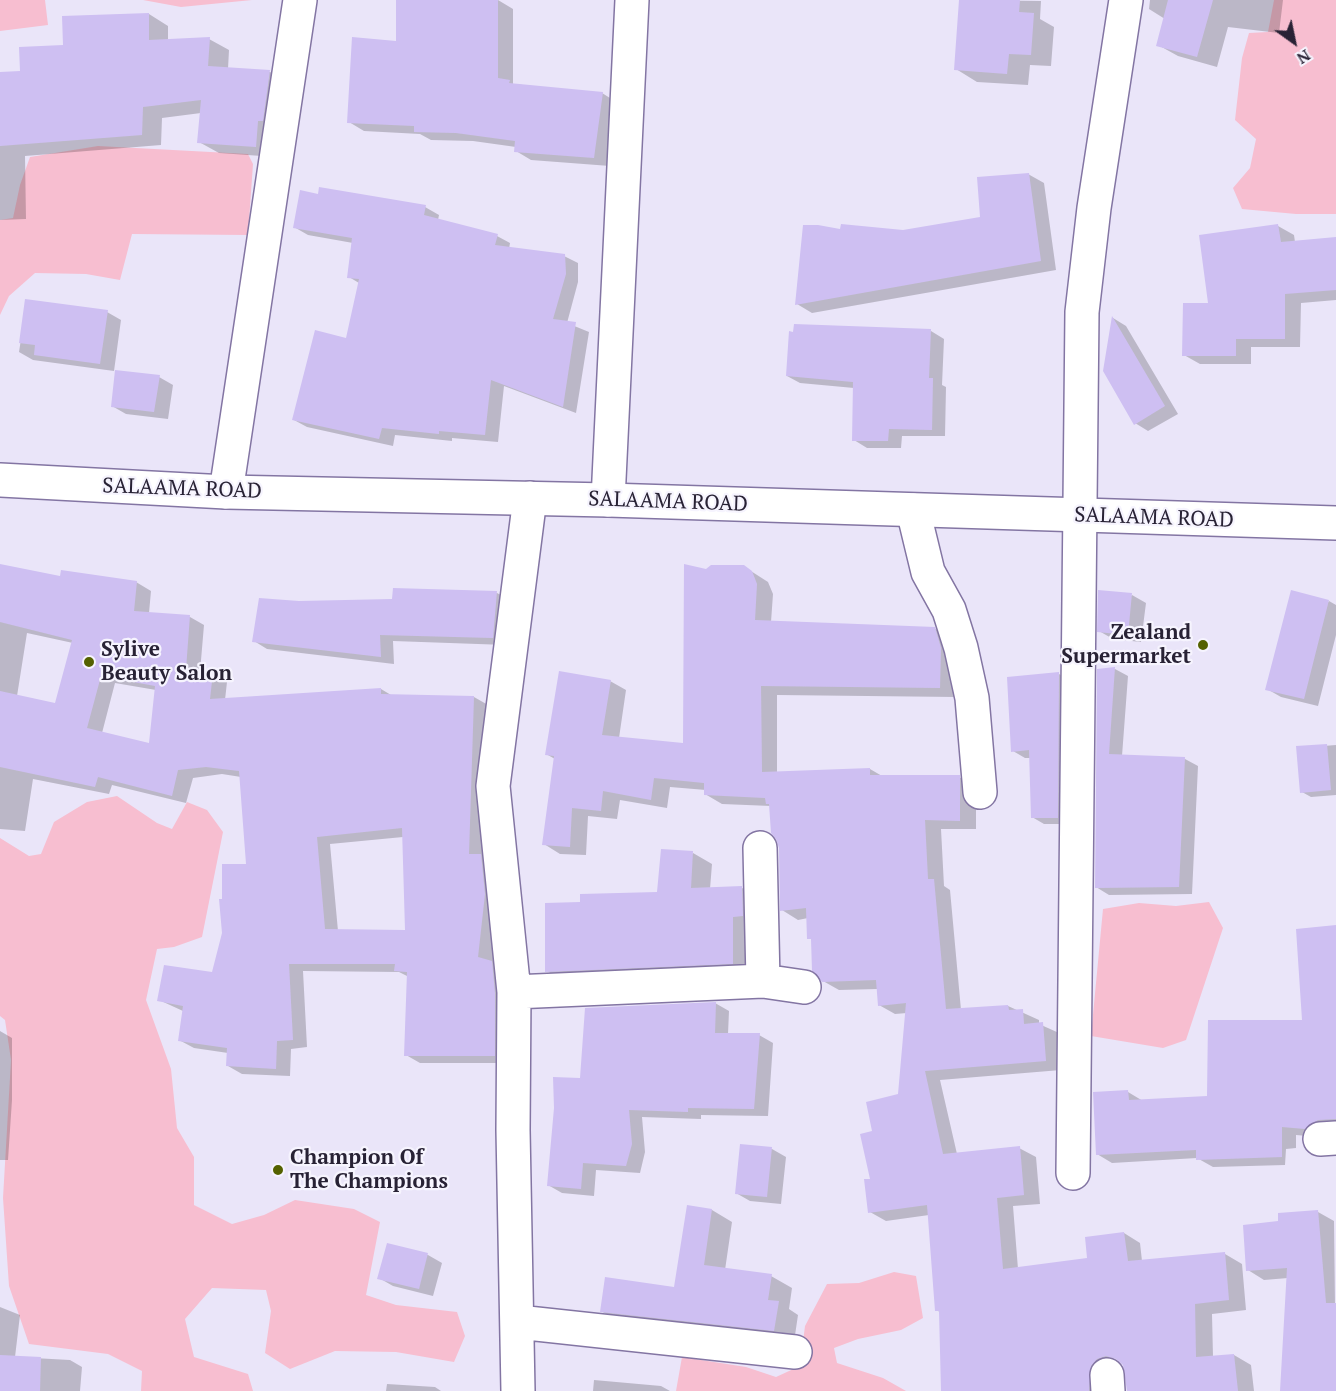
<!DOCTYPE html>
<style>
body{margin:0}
#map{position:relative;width:1336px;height:1391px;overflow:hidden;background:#eae5f9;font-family:"PT Serif",serif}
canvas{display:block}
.north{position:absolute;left:1264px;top:12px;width:60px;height:60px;-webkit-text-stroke:4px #f6f4fe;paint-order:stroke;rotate:147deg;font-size:16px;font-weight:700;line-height:24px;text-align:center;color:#282235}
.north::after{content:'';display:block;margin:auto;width:21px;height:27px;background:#282235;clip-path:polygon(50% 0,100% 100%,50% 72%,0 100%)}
</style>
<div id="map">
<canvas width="1336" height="1391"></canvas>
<div class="north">N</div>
</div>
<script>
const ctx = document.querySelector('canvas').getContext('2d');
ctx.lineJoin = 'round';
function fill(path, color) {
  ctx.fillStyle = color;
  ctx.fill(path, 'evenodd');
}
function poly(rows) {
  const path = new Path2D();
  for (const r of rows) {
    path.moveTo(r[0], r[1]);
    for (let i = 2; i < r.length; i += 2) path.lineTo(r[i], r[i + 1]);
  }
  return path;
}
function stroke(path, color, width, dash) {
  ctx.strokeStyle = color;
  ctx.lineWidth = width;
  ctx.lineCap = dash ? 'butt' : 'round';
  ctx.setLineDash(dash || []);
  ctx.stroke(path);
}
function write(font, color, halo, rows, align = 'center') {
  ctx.font = font + ' "PT Serif",serif';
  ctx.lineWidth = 4.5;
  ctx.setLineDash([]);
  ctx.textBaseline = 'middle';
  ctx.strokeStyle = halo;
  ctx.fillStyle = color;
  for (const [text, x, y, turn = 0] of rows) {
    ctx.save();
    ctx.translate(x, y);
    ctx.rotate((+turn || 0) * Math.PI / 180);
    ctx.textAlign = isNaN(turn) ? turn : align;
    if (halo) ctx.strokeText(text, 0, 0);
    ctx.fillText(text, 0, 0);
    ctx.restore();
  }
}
fill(poly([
 [0,0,45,0,48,25,0,31],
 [143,0,252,0,181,7],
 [1274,0,1336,0,1336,214,1296,214,1242,209,1233,188,1250,168,1256,139,1235,120,1242,58,1249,33,1268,32],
 [98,146,248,154,253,164,248,235,132,234,120,280,86,274,35,273,9,296,0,315,0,220,13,218,20,185,30,157],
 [117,796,157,823,172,829,187,802,207,810,223,832,202,937,174,947,157,949,146,1000,171,1069,177,1128,194,1157,194,1205,232,1224,264,1215,295,1200,354,1209,380,1222,366,1295,396,1305,457,1312,465,1336,454,1362,396,1352,335,1351,290,1369,265,1353,271,1311,266,1290,212,1288,185,1319,194,1357,248,1374,253,1391,141,1391,142,1371,108,1354,29,1344,9,1286,3,1198,11,1060,5,1020,0,1016,0,838,29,856,41,854,54,822,87,802],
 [1209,902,1223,928,1186,1040,1163,1048,1091,1036,1103,909,1139,903,1176,906],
 [894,1272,916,1276,923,1318,901,1330,858,1339,834,1348,837,1363,883,1378,906,1391,676,1391,682,1357,746,1367,776,1377,800,1366,805,1326,827,1284,859,1283]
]), '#f7bed0');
fill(poly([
 [398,0,498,0,513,9,513,84,602,93,618,103,610,166,531,160,516,151,516,147,473,141,431,140,420,134,364,131,349,122,398,42],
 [961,0,1041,1,1040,19,1054,27,1051,66,1030,65,1028,85,977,82,956,69],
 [1150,0,1283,0,1279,33,1228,27,1217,67,1178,56,1158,45,1165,19,1149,9],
 [149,14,168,26,168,41,209,39,229,50,228,69,270,72,290,83,276,157,219,153,199,142,201,113,162,118,161,145,25,156,26,219,0,220,0,73,22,72,64,46],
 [1028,174,1044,183,1056,270,812,313,797,304,842,231,903,232,981,218],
 [425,207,439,215,438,220,497,236,510,243,509,249,564,256,578,263,578,282,567,323,589,332,576,413,504,386,498,442,452,438,452,441,395,435,393,446,307,427,294,420,347,339,359,283,349,277,353,243,308,235,294,227],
 [1278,226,1294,235,1295,242,1336,238,1336,300,1301,303,1300,347,1251,347,1251,364,1200,364,1184,355,1210,304],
 [27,301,107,312,121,320,114,371,33,360,19,352],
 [1113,318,1126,326,1178,414,1148,431,1135,423,1104,371],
 [931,331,944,339,942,385,946,387,945,436,902,436,901,448,867,448,854,440,854,388,800,383,787,376],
 [159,377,173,385,168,419,126,414,112,406],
 [0,565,61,578,136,582,151,591,149,613,190,617,204,625,200,672,213,673,227,682,225,700,381,689,391,695,474,697,488,705,483,856,495,864,499,903,493,963,506,971,509,1063,420,1063,406,1055,409,977,399,972,303,971,307,1047,291,1049,290,1076,242,1074,228,1066,228,1053,194,1048,179,1040,183,1011,159,1000,214,974,223,933,224,900,247,865,241,777,222,774,193,778,186,803,112,785,109,794,33,779,25,831,0,829],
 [27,633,73,643,56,704,17,696],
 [115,683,156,690,150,745,102,733],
 [403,837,406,931,338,931,330,844],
 [743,566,768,582,773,594,771,622,934,628,951,638,956,697,777,695,777,773,870,769,882,776,959,777,976,786,976,829,941,829,944,886,950,890,961,1010,1008,1006,1039,1020,1039,1024,1059,1033,1061,1070,940,1080,957,1154,1019,1148,1036,1157,1040,1204,1013,1206,1018,1269,1089,1260,1124,1233,1140,1243,1142,1261,1225,1254,1242,1264,1246,1310,1212,1314,1213,1357,1234,1355,1251,1365,1254,1391,1146,1391,1106,1297,1110,1372,1104,1391,943,1391,940,1312,936,1310,929,1215,886,1221,870,1212,874,1133,900,1096,907,1013,895,1014,879,1005,878,989,839,990,823,981,813,940,809,938,808,918,798,920,782,910,780,847,771,806,722,804,705,794,706,790,670,787,667,808,620,800,617,819,588,816,586,855,560,854,544,844,555,759,546,754,610,681,626,690,619,738,684,745,707,570],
 [497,593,510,600,506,645,393,641,394,664,267,649,254,641,298,602,394,601],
 [1132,595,1146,603,1141,642,1113,639,1099,631],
 [1329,601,1336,605,1336,635,1318,706,1281,697,1267,689],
 [1115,669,1128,676,1122,756,1185,759,1198,766,1192,894,1109,895,1096,887,1099,670],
 [1059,674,1071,681,1070,824,1044,824,1032,817,1031,758,1025,758,1013,751,1009,678],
 [1336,745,1336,795,1311,797,1302,792,1298,748],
 [693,853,712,864,710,889,742,888,761,899,751,974,566,982,547,971,659,893],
 [1336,927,1336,1128,1320,1137,1296,1135,1296,1148,1286,1149,1285,1165,1213,1167,1197,1158,1112,1163,1097,1154,1128,1092,1143,1101,1208,1098,1304,1022],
 [715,1003,729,1011,728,1034,759,1035,773,1043,768,1116,701,1115,701,1119,642,1117,645,1152,640,1173,596,1170,594,1196,562,1193,548,1185,581,1079],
 [0,1031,12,1038,12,1100,8,1160,0,1160],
 [741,1146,772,1149,786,1157,781,1204,750,1201,736,1193],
 [688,1207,712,1210,732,1222,725,1270,771,1276,792,1288,789,1309,798,1315,794,1342,621,1323,601,1311,675,1288],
 [1318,1212,1334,1221,1336,1391,1281,1391,1288,1278,1264,1280,1248,1270,1280,1222],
 [388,1244,428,1255,442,1263,433,1296,393,1286,379,1278],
 [0,1307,20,1315,15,1357,70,1360,82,1367,80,1391,0,1391],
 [594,1380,661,1386,670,1391,593,1391],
 [387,1384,435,1387,441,1391,386,1391]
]), '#0003');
fill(poly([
 [396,0,498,0,498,78,510,80,509,83,603,92,594,158,514,152,515,141,456,133,414,132,414,126,347,123,352,37,396,41],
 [959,0,1020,0,1019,12,1034,13,1031,55,1009,54,1007,74,954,70],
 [1168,0,1213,0,1197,57,1156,46],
 [149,13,149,40,210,37,208,66,270,70,263,121,258,121,256,147,197,143,201,100,143,107,142,135,0,146,0,72,20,71,19,47,63,45,62,16],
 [1029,173,1041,261,795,305,803,225,818,225,840,229,841,224,903,230,980,217,977,177],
 [319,187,426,205,424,215,498,234,495,245,565,254,566,274,553,319,576,322,563,407,491,380,485,435,439,431,439,434,382,428,379,439,292,420,315,330,346,338,359,279,347,278,352,238,293,228,300,190,318,194],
 [1278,224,1281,242,1336,237,1336,290,1285,294,1285,339,1236,339,1236,356,1182,356,1183,303,1208,303,1199,235],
 [25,299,108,310,100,364,34,355,35,345,19,343],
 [1112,316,1165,406,1134,425,1103,371],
 [794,324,931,329,929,378,933,378,932,430,889,429,888,441,852,441,853,382,786,376,789,331,793,332],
 [115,370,160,375,154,412,111,407],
 [0,564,60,576,61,570,137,581,134,611,190,615,186,669,213,672,210,699,381,688,381,694,474,696,469,854,481,854,485,894,478,957,492,961,495,993,495,1056,404,1056,407,972,394,971,395,964,289,964,293,1040,277,1041,276,1069,226,1066,227,1048,178,1041,183,1006,157,1001,164,965,212,972,222,933,219,899,222,899,222,864,246,864,239,771,206,767,178,770,172,796,98,777,95,787,0,767,0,691,55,703,72,640,0,622],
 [101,676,155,686,149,743,87,728],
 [402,828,405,930,325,929,317,837],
 [684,564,706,569,711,565,744,565,752,571,757,584,755,620,935,627,941,648,940,688,761,686,762,772,870,768,870,775,960,775,960,821,925,820,928,879,934,879,946,1009,1008,1005,1009,1010,1023,1009,1024,1024,1043,1022,1046,1061,925,1071,943,1154,1020,1146,1024,1195,997,1198,1003,1269,1087,1258,1085,1237,1124,1232,1128,1261,1225,1252,1229,1300,1195,1304,1196,1357,1234,1354,1238,1391,1127,1391,1123,1365,1116,1359,1106,1356,1097,1359,1091,1366,1089,1391,941,1391,939,1311,935,1311,927,1205,868,1213,864,1179,870,1179,860,1134,872,1131,866,1102,898,1094,906,1003,878,1006,876,980,822,982,812,971,811,939,807,939,806,908,780,911,779,848,776,839,771,833,769,804,766,804,765,798,704,795,704,783,654,778,651,800,603,791,601,811,572,808,570,847,542,845,554,756,545,755,559,671,611,680,602,735,683,743],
 [393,588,497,591,493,638,380,635,381,657,252,642,259,598,299,601,392,599],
 [1098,590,1132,593,1128,635,1097,632],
 [1291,590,1329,600,1304,699,1265,690],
 [1115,667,1109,754,1185,757,1179,887,1095,888,1097,669],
 [1059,672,1058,818,1031,818,1029,750,1011,752,1007,677],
 [1327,744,1331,790,1300,793,1296,746],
 [661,849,693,851,691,888,742,886,743,916,733,917,733,964,545,972,545,903,580,902,580,894,657,892],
 [1336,925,1336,1119,1318,1120,1305,1129,1282,1127,1282,1157,1196,1160,1196,1150,1096,1155,1093,1092,1128,1090,1129,1100,1207,1096,1208,1020,1302,1020,1296,929],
 [716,1002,715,1033,760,1033,754,1109,688,1108,688,1112,629,1110,632,1144,626,1166,583,1163,581,1189,547,1186,554,1108,553,1077,580,1078,585,1008],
 [740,1144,772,1147,767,1197,735,1194],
 [687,1205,712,1209,704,1265,772,1274,768,1300,779,1301,774,1331,600,1312,605,1277,674,1287],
 [1318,1210,1326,1303,1336,1303,1336,1391,1280,1391,1287,1268,1246,1271,1243,1225,1278,1221,1278,1213],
 [387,1243,428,1253,419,1289,377,1279],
 [0,1355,41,1357,40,1391,0,1391]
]), '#cebff2');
const minor = poly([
 [226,492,300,0],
 [608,500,632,0],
 [913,510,928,572,949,610,961,648,972,698,980,792],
 [760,848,763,981],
 [514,992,763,981,804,987],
 [1320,1139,1336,1138],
 [1073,1173,1082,312,1094,208,1126,0],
 [518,1322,795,1352],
 [1107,1375,1108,1391],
 [518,1391,513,1130,514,992,493,786,530,498]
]);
const major = poly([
 [0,480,226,492,608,500,1336,523]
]);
stroke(minor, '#8375a3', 36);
stroke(major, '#8375a3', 36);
stroke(minor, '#fff', 33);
stroke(major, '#fff', 33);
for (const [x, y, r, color] of [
 [1203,645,6,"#546100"],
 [89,662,6,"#546100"],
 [278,1170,6,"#546100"]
]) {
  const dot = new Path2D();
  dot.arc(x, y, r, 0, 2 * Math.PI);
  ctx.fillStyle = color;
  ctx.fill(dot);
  stroke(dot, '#f6f4fe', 2);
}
write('21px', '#282235', '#f6f4fe', [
 ["SALAAMA ROAD",182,489,2],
 ["SALAAMA ROAD",668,502,2],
 ["SALAAMA ROAD",1154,518,2]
]);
write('bold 21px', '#282235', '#f6f4fe', [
 ["Zealand",1191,633,"right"],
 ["Supermarket",1191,657,"right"],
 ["Sylive",101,650],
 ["Beauty Salon",101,674],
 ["Champion Of",290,1158],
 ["The Champions",290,1182]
], 'left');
</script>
